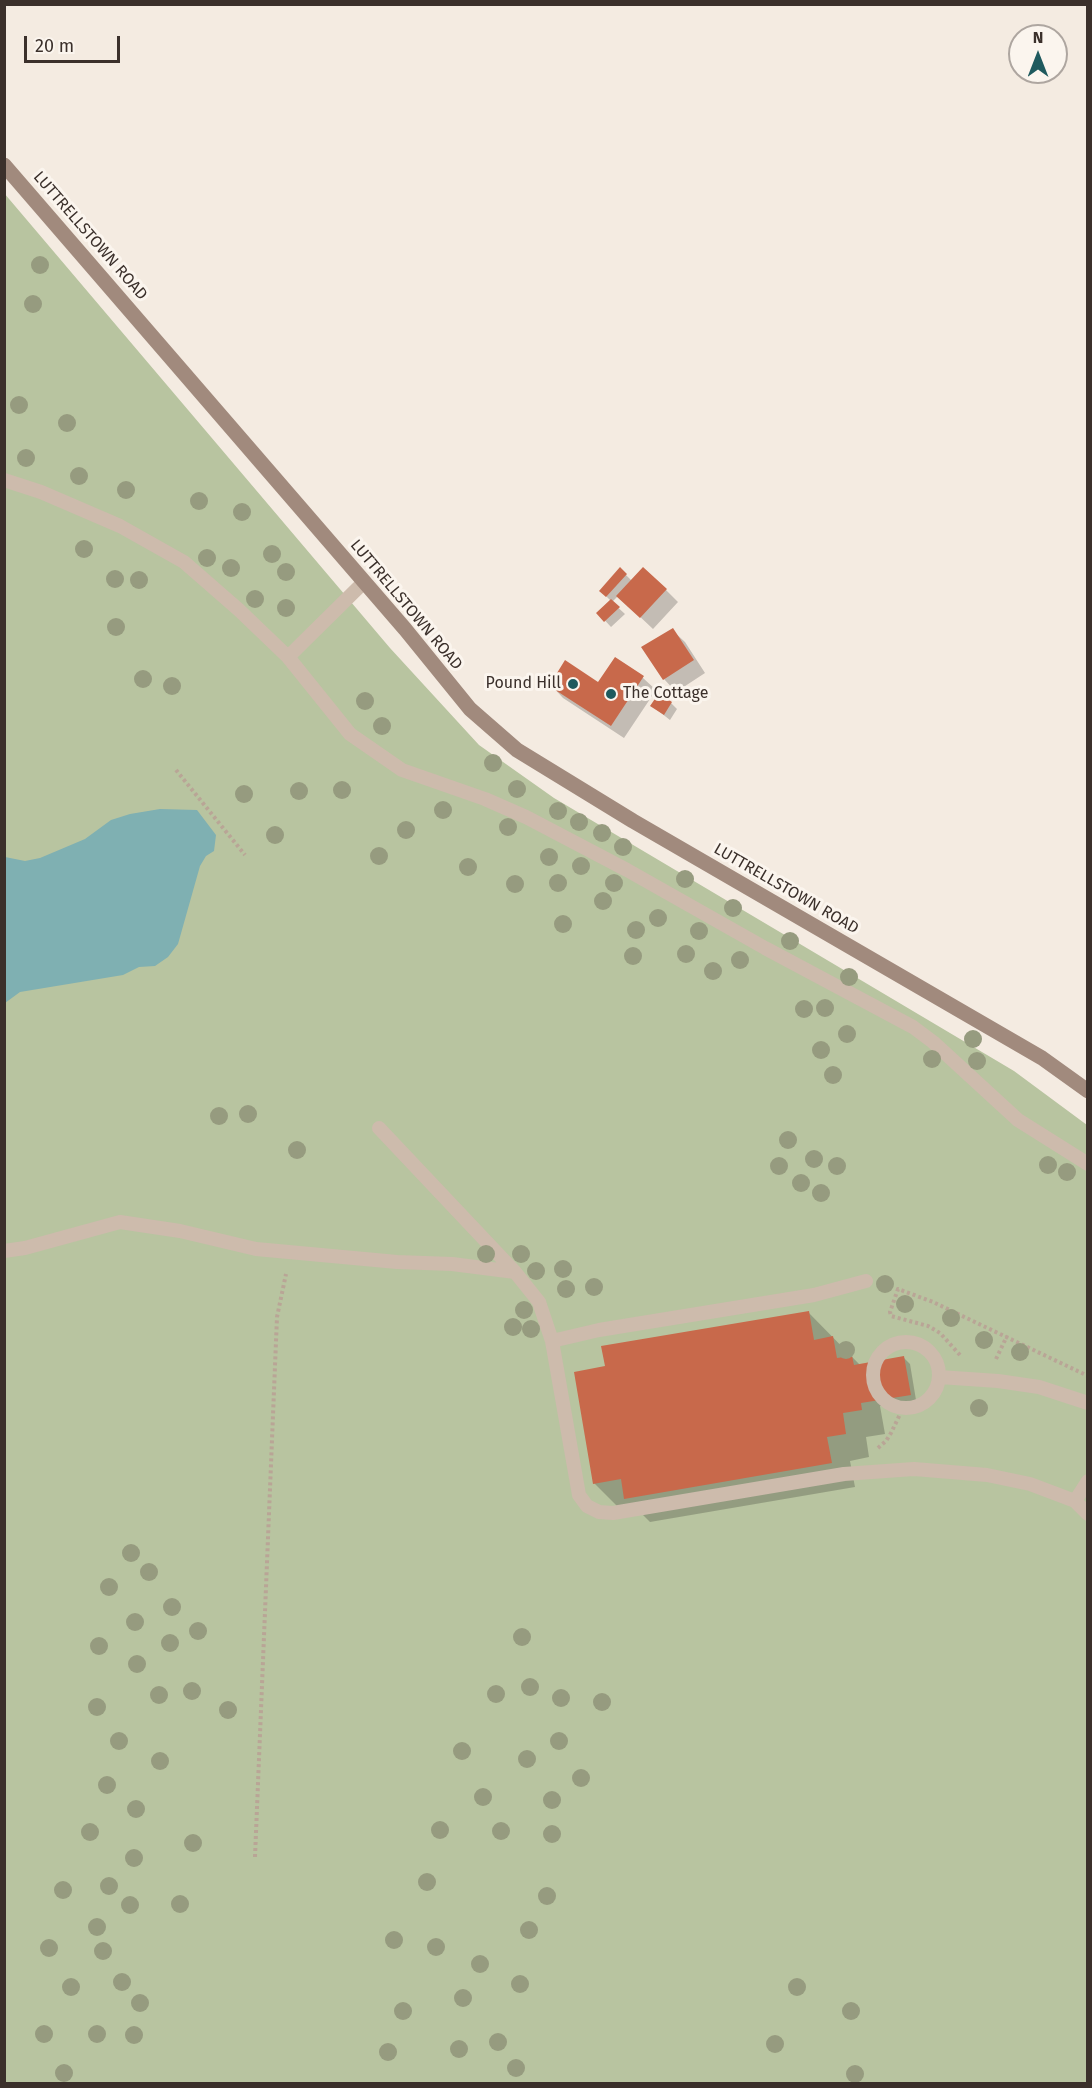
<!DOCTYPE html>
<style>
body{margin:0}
#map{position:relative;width:1092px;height:2088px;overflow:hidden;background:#f4ebe1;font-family:"Fira Sans",sans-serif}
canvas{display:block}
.frame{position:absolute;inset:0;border:6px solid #3b302b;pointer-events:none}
.north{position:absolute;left:1008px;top:24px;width:60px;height:60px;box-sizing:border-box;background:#fbf5ee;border:2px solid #aea6a0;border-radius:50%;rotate:0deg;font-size:16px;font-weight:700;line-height:24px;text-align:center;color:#3b302b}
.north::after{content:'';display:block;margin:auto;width:21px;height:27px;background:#1f5a5e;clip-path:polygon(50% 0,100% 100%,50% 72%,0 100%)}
.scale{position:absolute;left:24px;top:36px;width:96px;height:27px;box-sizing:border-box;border:3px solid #3b302b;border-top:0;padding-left:8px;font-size:18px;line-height:21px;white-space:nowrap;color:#3b302b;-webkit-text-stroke:4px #fbf5ee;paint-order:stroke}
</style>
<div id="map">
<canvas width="1092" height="2088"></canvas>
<div class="frame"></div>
<div class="north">N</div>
<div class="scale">20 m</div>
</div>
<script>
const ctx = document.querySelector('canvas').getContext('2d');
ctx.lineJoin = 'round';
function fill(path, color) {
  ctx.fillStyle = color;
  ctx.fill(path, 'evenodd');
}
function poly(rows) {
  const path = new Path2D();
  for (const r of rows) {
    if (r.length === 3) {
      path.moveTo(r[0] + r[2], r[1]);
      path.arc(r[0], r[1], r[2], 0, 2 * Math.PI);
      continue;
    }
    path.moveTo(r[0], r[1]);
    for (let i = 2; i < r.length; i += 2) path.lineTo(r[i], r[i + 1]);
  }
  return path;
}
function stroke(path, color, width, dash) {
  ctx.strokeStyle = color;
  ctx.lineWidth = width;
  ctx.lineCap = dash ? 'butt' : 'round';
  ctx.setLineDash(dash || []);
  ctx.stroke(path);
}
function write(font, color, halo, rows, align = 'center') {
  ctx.font = font + ' "Fira Sans",sans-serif';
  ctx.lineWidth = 6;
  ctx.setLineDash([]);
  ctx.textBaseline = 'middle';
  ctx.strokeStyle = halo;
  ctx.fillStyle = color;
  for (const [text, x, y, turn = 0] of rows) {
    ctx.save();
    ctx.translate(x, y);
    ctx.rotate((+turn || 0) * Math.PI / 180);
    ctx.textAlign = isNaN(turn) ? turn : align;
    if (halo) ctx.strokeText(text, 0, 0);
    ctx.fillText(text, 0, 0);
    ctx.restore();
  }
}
fill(poly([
 [4,193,390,648,479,745,554,798,1014,1071,1087,1125,1087,2083,5,2083]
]), '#b8c4a0');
fill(poly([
 [160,809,197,810,216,835,214,851,206,856,200,866,178,944,168,957,155,966,139,967,123,975,20,992,5,1003,5,857,25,861,40,858,85,839,111,820,130,814]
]), '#7fb0b2');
fill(poly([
 [620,569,632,581,666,590,678,602,653,629,618,596,612,602,625,614,611,627,598,613,611,601,601,591],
 [672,630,685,642,705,673,676,692,664,679],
 [615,659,643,678,656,690,624,738,563,698,551,685,598,684],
 [671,703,677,709,670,720,652,706],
 [808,1312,860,1365,904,1358,910,1364,916,1400,880,1406,885,1434,866,1437,869,1457,850,1461,855,1487,650,1522,633,1505,618,1507,594,1483,606,1368]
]), '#0003');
fill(poly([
 [620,567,627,574,606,597,599,591],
 [643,567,667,589,640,618,616,596],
 [611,599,620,607,604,622,596,613],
 [673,628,694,660,663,680,641,647],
 [615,657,644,676,611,726,549,686,565,660,598,682],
 [659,693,672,702,664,715,650,706],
 [809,1311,814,1340,833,1336,837,1358,852,1356,854,1365,904,1356,911,1395,861,1403,862,1410,843,1413,846,1434,827,1437,832,1463,624,1499,621,1479,593,1484,574,1372,605,1366,601,1346]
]), '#c8694b');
stroke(poly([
 [176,770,245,855],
 [960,1355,940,1333,928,1326,891,1316,890,1312,898,1289,933,1302,1088,1376],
 [996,1359,1007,1336],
 [878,1448,886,1441,891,1433,903,1408],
 [255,1857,277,1317,286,1274]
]), '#b9a596', 4, [3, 3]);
stroke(poly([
 [4,480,41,492,120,526,184,562,239,610,288,657,350,734,402,770,485,799,526,817,627,870,765,948,913,1027,933,1042,1018,1120,1088,1164],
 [288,657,364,582],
 [379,1128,515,1272],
 [4,1251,25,1248,120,1222,180,1231,256,1249,397,1262,452,1264,515,1272,539,1302,552,1341,579,1495,587,1506,599,1512,613,1513,844,1474,914,1469,987,1475,1030,1484,1075,1501,1088,1514],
 [552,1341,599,1330,814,1295,866,1281],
 [906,1375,33],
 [939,1377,998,1381,1039,1387,1088,1403],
 [1075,1501,1088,1481]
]), '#cdbbac', 14);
stroke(poly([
 [4,165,405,629,470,709,517,750,633,821,1042,1058,1088,1091]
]), '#a18a7d', 15);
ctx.fillStyle = '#969b7f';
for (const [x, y] of [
 [40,265],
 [33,304],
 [19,405],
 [67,423],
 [26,458],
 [79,476],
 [126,490],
 [199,501],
 [242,512],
 [84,549],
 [272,554],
 [207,558],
 [231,568],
 [286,572],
 [115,579],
 [139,580],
 [255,599],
 [286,608],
 [116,627],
 [143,679],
 [172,686],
 [365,701],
 [382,726],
 [493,763],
 [517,789],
 [342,790],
 [299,791],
 [244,794],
 [443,810],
 [558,811],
 [579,822],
 [508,827],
 [406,830],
 [602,833],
 [275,835],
 [623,847],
 [379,856],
 [549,857],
 [581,866],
 [468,867],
 [685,879],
 [558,883],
 [614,883],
 [515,884],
 [603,901],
 [733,908],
 [658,918],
 [563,924],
 [636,930],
 [699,931],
 [790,941],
 [686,954],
 [633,956],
 [740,960],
 [713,971],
 [849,977],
 [825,1008],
 [804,1009],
 [847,1034],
 [973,1039],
 [821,1050],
 [932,1059],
 [977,1061],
 [833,1075],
 [248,1114],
 [219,1116],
 [788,1140],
 [297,1150],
 [814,1159],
 [1048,1165],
 [779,1166],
 [837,1166],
 [1067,1172],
 [801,1183],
 [821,1193],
 [486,1254],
 [521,1254],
 [563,1269],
 [536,1271],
 [885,1284],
 [594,1287],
 [566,1289],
 [905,1304],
 [524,1310],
 [951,1318],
 [513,1327],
 [531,1329],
 [984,1340],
 [846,1350],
 [1020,1352],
 [979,1408],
 [131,1553],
 [149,1572],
 [109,1587],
 [172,1607],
 [135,1622],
 [198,1631],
 [522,1637],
 [170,1643],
 [99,1646],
 [137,1664],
 [530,1687],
 [192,1691],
 [496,1694],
 [159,1695],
 [561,1698],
 [602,1702],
 [97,1707],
 [228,1710],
 [119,1741],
 [559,1741],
 [462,1751],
 [527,1759],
 [160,1761],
 [581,1778],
 [107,1785],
 [483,1797],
 [552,1800],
 [136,1809],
 [440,1830],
 [501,1831],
 [90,1832],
 [552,1834],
 [193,1843],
 [134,1858],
 [427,1882],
 [109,1886],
 [63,1890],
 [547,1896],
 [180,1904],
 [130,1905],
 [97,1927],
 [529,1930],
 [394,1940],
 [436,1947],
 [49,1948],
 [103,1951],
 [480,1964],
 [122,1982],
 [520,1984],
 [71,1987],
 [797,1987],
 [463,1998],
 [140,2003],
 [403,2011],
 [851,2011],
 [44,2034],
 [97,2034],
 [134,2035],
 [498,2042],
 [775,2044],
 [459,2049],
 [388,2052],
 [516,2068],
 [64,2073],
 [855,2074]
]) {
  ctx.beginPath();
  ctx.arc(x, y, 9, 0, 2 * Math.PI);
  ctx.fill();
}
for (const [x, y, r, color] of [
 [573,684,6,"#1f5a5e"],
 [611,694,6,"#1f5a5e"]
]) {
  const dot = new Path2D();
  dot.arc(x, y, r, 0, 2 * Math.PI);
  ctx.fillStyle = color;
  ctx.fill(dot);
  stroke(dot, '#fbf5ee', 2);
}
write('16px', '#3b302b', '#fbf5ee', [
 ["LUTTRELLSTOWN ROAD",90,236,49],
 ["LUTTRELLSTOWN ROAD",406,605,50],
 ["LUTTRELLSTOWN ROAD",786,889,30]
]);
write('16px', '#3b302b', '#fbf5ee', [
 ["Pound Hill",561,684],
 ["The Cottage",623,694,"left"]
], 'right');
</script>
